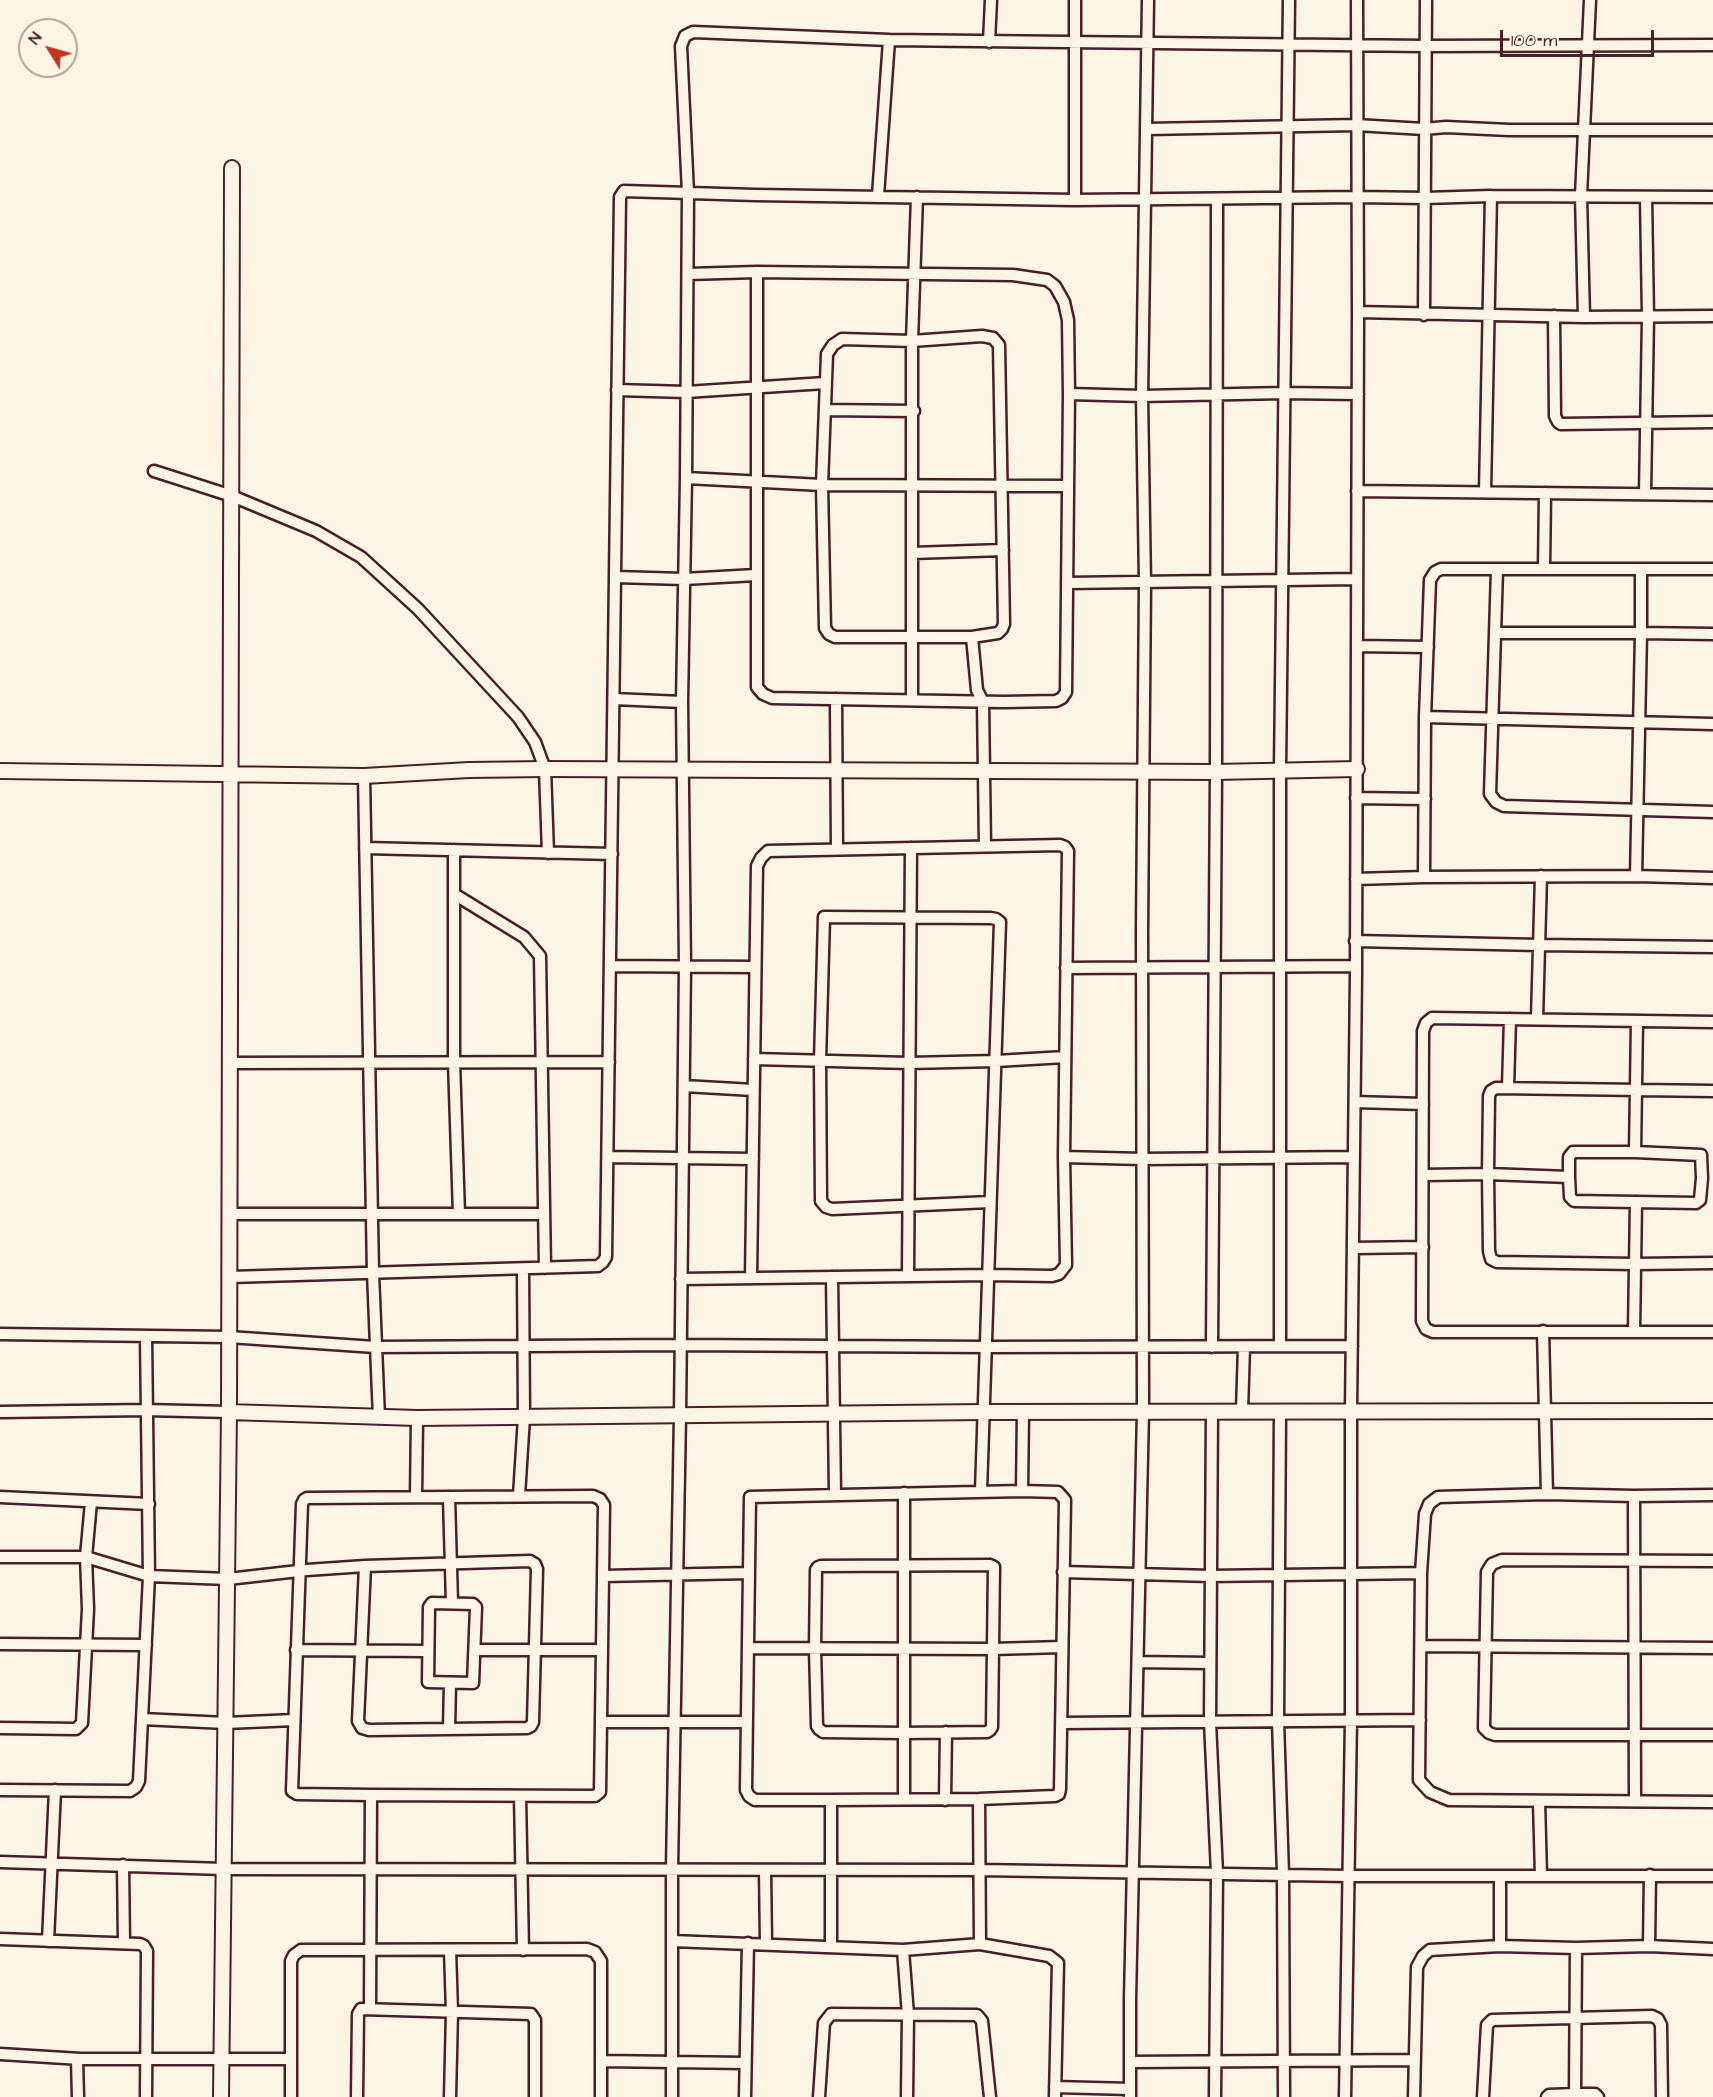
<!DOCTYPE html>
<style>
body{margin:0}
#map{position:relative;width:1713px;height:2097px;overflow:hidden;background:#fcf5e5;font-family:"Architects Daughter",sans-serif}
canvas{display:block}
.north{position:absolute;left:18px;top:18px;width:60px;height:60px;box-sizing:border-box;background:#fcf5e5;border:2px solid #b59f9b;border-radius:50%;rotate:307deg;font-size:16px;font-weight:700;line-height:24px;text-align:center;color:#4a1f2b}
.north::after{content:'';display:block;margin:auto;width:21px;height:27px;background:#c8321e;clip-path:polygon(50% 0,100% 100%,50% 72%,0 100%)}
.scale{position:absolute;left:1500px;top:30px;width:154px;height:27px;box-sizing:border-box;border:3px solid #4a1f2b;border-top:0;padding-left:8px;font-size:18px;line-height:21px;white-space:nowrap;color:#4a1f2b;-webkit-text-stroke:4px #fcf5e5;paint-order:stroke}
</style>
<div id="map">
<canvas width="1713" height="2097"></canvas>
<div class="north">N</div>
<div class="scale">100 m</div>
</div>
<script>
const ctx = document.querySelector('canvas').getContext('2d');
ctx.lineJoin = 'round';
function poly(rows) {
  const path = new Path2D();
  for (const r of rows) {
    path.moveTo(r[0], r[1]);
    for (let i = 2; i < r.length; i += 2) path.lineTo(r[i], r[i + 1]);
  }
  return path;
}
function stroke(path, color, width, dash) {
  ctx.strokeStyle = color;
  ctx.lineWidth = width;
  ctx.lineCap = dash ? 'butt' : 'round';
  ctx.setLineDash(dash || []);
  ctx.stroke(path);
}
const minor = poly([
 [1075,0,1075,200],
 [989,42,991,0],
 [1147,129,1356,125,1424,129,1446,127,1509,130,1713,130],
 [878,196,889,40],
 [688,274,757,272,1013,275,1047,280,1055,286,1064,302,1068,320,1069,394,1066,692,1062,698,1056,701,1004,702,772,698,763,694,757,687,757,272],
 [1358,312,1584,317,1713,316],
 [1424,315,1426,0],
 [1554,316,1555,416,1558,422,1561,424,1713,422],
 [1584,317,1581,196,1590,0],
 [982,336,993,338,999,345,1004,624,1002,629,998,633,972,637,835,637,829,634,825,628,822,485,827,354,833,345,842,339,912,341,982,336],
 [617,390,686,392,825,383],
 [1069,394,1142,396,1284,393,1358,394],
 [825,410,914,411],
 [154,471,232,496,316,531,361,557,418,609,518,717,535,742,545,769,548,853],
 [686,478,822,485,1068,486],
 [1357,491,1713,495],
 [1485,492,1491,196],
 [1645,494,1648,317,1646,197],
 [912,553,1003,550],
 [1544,569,1545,493],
 [1497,570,1490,794,1496,802,1504,806,1713,812],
 [615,577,684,579,756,575],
 [1067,583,1357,579],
 [1496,633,1641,633,1641,570],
 [972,637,977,690,983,702,985,846],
 [1357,646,1428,647],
 [614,699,682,702],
 [836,699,837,849],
 [912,700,912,341,917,197],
 [1425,717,1713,724],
 [364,776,373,1273,379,1418],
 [1356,798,1425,799],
 [365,848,612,854],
 [454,850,454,1062,459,1214],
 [1636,876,1641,633,1713,634],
 [1424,877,1425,717,1430,580,1435,572,1441,569,1713,569],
 [1356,879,1424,877,1636,876,1713,878],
 [454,894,524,937,540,956,545,1268],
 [1355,941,1539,945,1713,947],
 [610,966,755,967],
 [1066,968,1356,966],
 [1537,1019,1541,876],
 [1713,1022,1432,1018,1426,1023,1423,1031,1422,1321,1426,1329,1433,1332,1713,1332],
 [754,1059,909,1063,996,1061,1065,1057],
 [230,1063,609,1062],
 [684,1086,753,1090],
 [1508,1088,1510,1019],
 [1713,1091,1496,1088,1491,1091,1489,1096,1488,1174,1489,1251,1491,1259,1497,1262,1636,1264,1713,1263],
 [1355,1102,1423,1104],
 [1573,1152,1635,1152,1701,1155,1702,1178,1700,1200,1696,1203,1574,1201,1570,1197,1569,1177,1569,1157,1573,1152],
 [1635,1152,1637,1022],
 [608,1157,753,1159],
 [1064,1157,1143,1159,1354,1157],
 [1423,1175,1488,1174,1569,1177],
 [230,1214,544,1214],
 [1354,1248,1423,1247],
 [908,1276,911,848],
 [230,1277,598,1266,603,1262,606,1257,620,197,624,191,755,195,1075,200,1357,197,1425,198,1491,196,1713,197],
 [832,1277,835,1494],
 [681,1279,989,1275,1052,1276,1059,1274,1066,1265,1064,1157,1068,851,1065,847,1060,845,768,851,761,858,757,866,751,1278],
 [1543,1331,1547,1494],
 [1634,1331,1636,1202],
 [0,1334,229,1337,375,1347,681,1345,986,1347,1352,1346],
 [1280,1346,1280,771,1289,0],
 [1212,1347,1216,772,1217,199],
 [1212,1411,1210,1722,1217,1873,1215,2097],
 [1242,1411,1244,1347],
 [1280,1411,1278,1721,1283,1874,1284,2097],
 [0,1412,146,1410,229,1412],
 [981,1491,1000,922,996,919,991,918,824,917,820,1061,821,1201,826,1207,832,1209,990,1202],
 [1022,1491,1058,1492,1065,1500,1060,1789,1059,1794,1055,1796,979,1799,831,1800,755,1800,749,1796,746,1790,750,1497,1022,1491],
 [1022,1491,1023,1412],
 [1713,1495,1634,1496,1547,1494,1438,1497,1429,1504,1425,1514,1421,1573,1419,1780,1430,1792,1449,1800,1713,1802],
 [519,1496,524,1417,523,1269],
 [593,1496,600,1499,604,1505,600,1792,595,1796,371,1795,297,1794,292,1791,302,1504,304,1500,307,1498,593,1496],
 [1634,1496,1635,1800],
 [0,1497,149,1504],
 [416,1497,417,1418],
 [449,1497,452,1603],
 [0,1557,86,1557,149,1576,228,1579,307,1570,365,1566,530,1561,535,1564,537,1569,533,1722,531,1726,527,1728,369,1730,362,1728,358,1721,365,1566],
 [1713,1561,1502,1560,1492,1564,1487,1572,1484,1728,1489,1733,1495,1735,1713,1735],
 [990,1565,994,1567,992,1727,990,1730,987,1732,903,1733,823,1732,819,1729,817,1726,815,1649,816,1570,818,1567,821,1566,990,1565],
 [1063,1572,1211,1576,1421,1573],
 [603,1576,749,1573],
 [432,1603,473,1604,476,1607,473,1683,428,1682,429,1607,432,1603],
 [0,1644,146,1645],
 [1421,1646,1713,1648],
 [748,1648,993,1649,1062,1647],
 [296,1650,427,1651],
 [476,1650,602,1650],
 [1138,1662,1210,1663],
 [142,1719,226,1723,294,1720],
 [601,1722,747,1722],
 [1062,1723,1420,1720],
 [0,1728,76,1729,82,1723,88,1609,86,1557,91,1502],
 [449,1729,450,1684],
 [0,1790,130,1791,136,1787,139,1781,149,1576,146,1336],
 [520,1796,523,1950],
 [904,1799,904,1493],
 [979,1799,980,1944],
 [945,1800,946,1732],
 [1539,1802,1541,1875],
 [0,1862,224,1869,980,1870,1348,1876,1713,1876],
 [123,1865,124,1943],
 [765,1870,766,1944],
 [1500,1876,1500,1946],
 [0,1939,140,1944,144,1946,147,1951,146,2097],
 [48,1941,55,1790],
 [672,1941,903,1950,980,1944,1049,1956,1058,1963,1055,2097],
 [1649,1946,1650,1875],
 [831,1947,831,1800],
 [903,1950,908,2015,907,2097],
 [370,2009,371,1795],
 [0,2054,81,2059,291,2059],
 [77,2059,78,2097],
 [602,2061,745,2063],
 [1130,2062,1414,2060],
 [1055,2087,1130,2089],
 [1575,2094,1576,1948],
 [291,2097,291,1961,294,1955,301,1950,587,1949,595,1952,601,1961,601,2097],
 [357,2097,358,2014,361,2009,531,2014,535,2020,535,2097],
 [450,2097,452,2012,450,1950],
 [672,2097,672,1869,680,1415,685,966,682,702,686,478,688,193,681,46,685,36,693,32,889,40,1425,46,1713,45],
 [745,2097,748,1943],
 [819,2097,824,2023,831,2014,977,2015,982,2021,990,2097],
 [1130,2097,1130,1999,1143,1411,1142,930,1145,583,1142,396,1148,0],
 [1345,2097,1351,1719,1351,1411,1356,974,1358,312,1357,0],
 [1414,2097,1417,1967,1423,1956,1430,1950,1500,1946,1576,1948,1649,1946,1713,1949],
 [1483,2097,1487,2025,1492,2020,1652,2016,1658,2019,1661,2025,1662,2097],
 [1547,2097,1549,2095,1575,2094,1595,2094,1598,2097]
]);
const tertiary = poly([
 [0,771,364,776,469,770,545,769,1216,772,1357,769],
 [229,1412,417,1418,984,1412,1713,1411],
 [221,2097,229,1412,232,168]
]);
stroke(minor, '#4a1f2b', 15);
stroke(tertiary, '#4a1f2b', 18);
stroke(minor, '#fcf5e5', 10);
stroke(tertiary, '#fcf5e5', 14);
</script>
